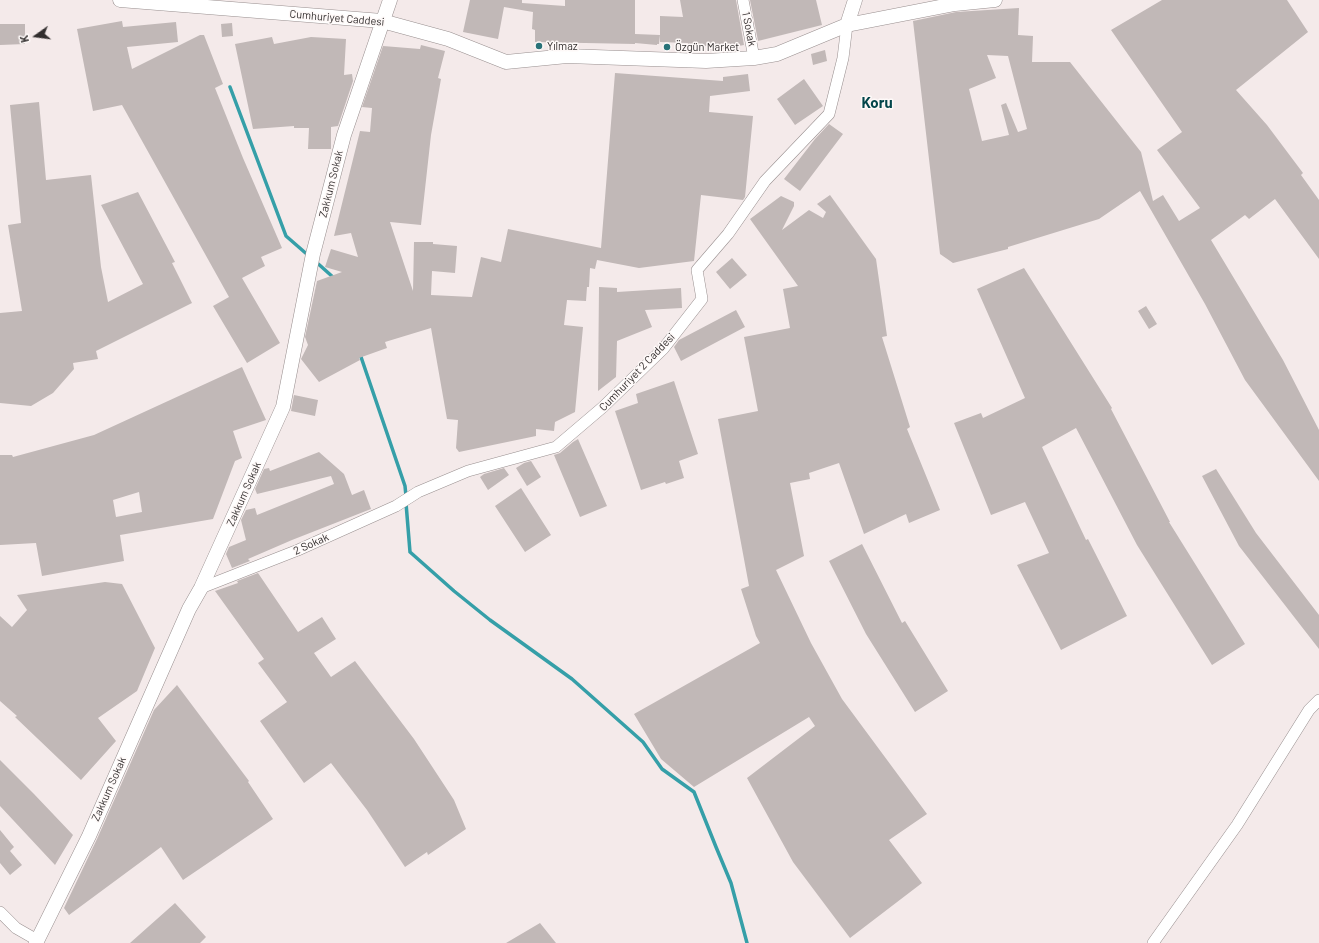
<!DOCTYPE html>
<meta charset="utf-8">
<style>
body{margin:0}
#map{position:relative;width:1319px;height:943px;overflow:hidden;background:#f4eaea;font-family:Barlow,sans-serif}
canvas{display:block}
.north{position:absolute;left:16px;top:16px;width:40px;height:40px;-webkit-text-stroke:3px #fef9f8;paint-order:stroke;rotate:256deg;font-size:11px;font-weight:700;line-height:16px;text-align:center;color:#322e2e}
.north::after{content:'';display:block;margin:auto;width:14px;height:18px;background:#322e2e;clip-path:polygon(50% 0,100% 100%,50% 72%,0 100%)}
</style>
<div id="map">
<canvas width="1319" height="943"></canvas>
<div class="north">K</div>
</div>
<script>
const ctx = document.querySelector('canvas').getContext('2d');
ctx.lineJoin = 'round';
function poly(rows) {
  const path = new Path2D();
  for (const r of rows) {
    path.moveTo(r[0], r[1]);
    for (let i = 2; i < r.length; i += 2) path.lineTo(r[i], r[i + 1]);
  }
  return path;
}
function stroke(path, color, width, dash) {
  ctx.strokeStyle = color;
  ctx.lineWidth = width;
  ctx.lineCap = dash ? 'butt' : 'round';
  ctx.setLineDash(dash || []);
  ctx.stroke(path);
}
function fill(path, color) {
  ctx.fillStyle = color;
  ctx.fill(path, 'evenodd');
}
function write(font, color, halo, rows, align = 'center') {
  ctx.font = font + ' Barlow,sans-serif';
  ctx.lineWidth = 3;
  ctx.setLineDash([]);
  ctx.textBaseline = 'middle';
  ctx.strokeStyle = halo;
  ctx.fillStyle = color;
  for (const [text, x, y, turn = 0] of rows) {
    ctx.save();
    ctx.translate(x, y);
    ctx.rotate((+turn || 0) * Math.PI / 180);
    ctx.textAlign = isNaN(turn) ? turn : align;
    if (halo) ctx.strokeText(text, 0, 0);
    ctx.fillText(text, 0, 0);
    ctx.restore();
  }
}
stroke(poly([
 [230,87,286,236,309,256],
 [315,261,334,278],
 [360,354,405,486,406,496],
 [406,503,410,552,454,591,490,620,572,679,643,742,662,769,694,792,716,847,731,883,747,943]
]), '#359fa8', 3.5);
fill(poly([
 [470,0,522,0,522,3,565,6,565,0,635,0,635,34,660,35,659,44,657,44,657,45,635,43,635,44,535,42,535,30,532,29,533,12,504,7,498,39,463,32],
 [680,0,736,0,744,45,711,51,710,45,689,49,688,43,660,42,660,16,683,17],
 [750,0,816,0,822,25,758,41],
 [1162,0,1287,0,1308,32,1236,90,1267,125,1303,173,1301,175,1319,200,1319,259,1275,199,1249,219,1245,215,1211,240,1283,360,1319,430,1319,481,1245,380,1205,304,1140,191,1099,219,1008,247,1008,249,953,263,940,254,913,21,956,12,1019,8,1018,35,1033,36,1032,62,1070,62,1141,152,1153,201,1163,195,1179,221,1200,208,1157,150,1182,132,1111,30],
 [987,55,1008,56,1027,129,1018,132,1006,103,1001,105,1009,135,982,141,969,89,996,78],
 [122,21,123,27,176,22,178,42,127,47,132,69,200,35,204,35,223,84,215,88,243,158,282,248,261,257,265,266,242,278,280,343,247,363,213,306,229,297,122,105,93,111,77,29],
 [232,23,233,36,222,37,221,24],
 [0,24,25,24,25,44,0,45],
 [272,37,274,44,311,37,346,39,344,75,352,74,353,81,338,126,331,127,331,149,308,149,309,128,294,128,294,126,253,129,235,44],
 [421,45,445,51,438,78,441,79,431,135,421,225,390,222,413,291,414,242,433,242,433,244,457,246,455,273,432,271,431,295,472,297,481,257,501,262,508,229,601,248,615,73,723,81,723,77,748,74,750,91,710,96,709,112,753,116,745,197,743,200,701,195,694,261,639,268,597,260,595,269,590,268,589,287,587,287,586,301,567,300,564,325,583,327,575,412,555,422,554,431,536,429,536,436,459,452,456,448,458,420,447,419,431,328,385,342,387,348,359,358,360,360,319,382,301,359,308,345,305,337,317,281,342,272,325,267,331,249,358,257,351,233,334,236,360,131,370,132,372,108,362,107,383,46,420,49],
 [825,50,827,61,813,65,811,54],
 [804,79,823,106,795,125,777,99],
 [39,102,46,180,91,175,101,267,108,302,143,284,101,205,138,192,175,262,172,263,192,303,96,351,98,359,73,363,74,369,53,393,31,406,0,403,0,313,22,311,8,225,21,223,10,105],
 [829,124,843,134,800,191,784,179,815,139],
 [830,195,876,259,887,336,882,337,910,427,907,429,940,510,909,523,906,514,864,534,839,463,809,473,810,479,790,483,804,556,776,570,811,643,842,699,927,814,889,840,922,883,850,938,793,862,747,778,815,726,809,717,694,787,661,759,634,714,760,643,756,636,741,589,749,586,718,419,758,411,744,337,790,328,783,289,798,286,750,219,781,196,794,202,794,206,782,230,809,210,823,218,826,212,817,204],
 [732,258,747,275,730,289,716,272],
 [1024,268,1112,408,1111,409,1170,522,1169,522,1245,644,1212,665,1137,545,1076,428,1042,447,1086,540,1088,539,1127,616,1061,650,1017,565,1049,553,1025,502,991,515,954,423,981,413,983,418,1025,398,977,289],
 [599,287,617,288,617,292,681,288,682,308,645,310,652,327,617,341,616,377,598,391],
 [1146,306,1157,324,1149,329,1138,311],
 [736,310,745,327,681,361,674,347,679,340],
 [242,367,266,420,233,431,242,458,235,461,213,519,120,535,124,561,42,576,36,543,0,545,0,455,12,455,13,457,94,435],
 [139,492,142,512,116,517,113,500],
 [674,381,698,454,679,461,684,478,666,484,665,482,641,490,615,411,638,403,636,394],
 [294,395,318,400,315,416,291,411],
 [578,439,607,506,580,517,554,455,560,453,573,442],
 [319,452,344,474,352,495,364,490,371,509,292,540,248,559,250,561,232,568,226,554,229,547,246,540,241,520,246,510,255,508,257,515,334,484,331,476,257,494,255,489,264,469,269,468,270,471],
 [531,461,541,477,527,486,516,468,524,463],
 [504,468,509,475,488,490,480,477,484,474],
 [1216,469,1256,533,1319,615,1319,649,1239,546,1202,476],
 [521,488,551,535,525,552,495,506],
 [862,544,902,623,905,621,948,691,915,712,866,634,829,561],
 [258,573,298,632,322,617,336,639,314,653,331,677,355,661,414,739,454,800,466,829,428,855,427,852,405,867,367,810,331,763,304,783,260,721,287,702,258,663,264,659,215,591,238,583,237,581],
 [105,582,122,584,155,648,137,691,98,718,116,741,81,780,15,717,17,716,0,701,0,616,12,627,27,610,17,595],
 [177,685,249,781,248,782,273,819,183,880,161,847,69,915,64,908,97,839,154,710],
 [0,760,34,794,73,835,55,865,0,806],
 [0,830,14,847,10,851,22,865,10,875,0,863],
 [175,903,206,937,200,943,130,943],
 [540,923,556,943,506,943]
]), '#c1b8b7');
const minor = poly([
 [743,0,754,58],
 [201,588,298,550,396,506,418,492,468,471,556,447,603,407,663,349,702,299,697,270,728,234,765,181,829,114,843,58,847,25],
 [0,912,16,928,37,940],
 [1153,943,1237,825,1309,710,1319,700]
]);
const tertiary = poly([
 [120,0,382,21,448,39,506,62,567,56,706,61,754,58,777,54,847,25,955,4,995,0],
 [847,25,855,0],
 [36,943,89,836,189,609,201,588,283,407,313,254,344,135,390,0]
]);
stroke(minor, '#988f8f', 12);
stroke(tertiary, '#988f8f', 15);
stroke(minor, '#fff', 11);
stroke(tertiary, '#fff', 14);
for (const [x, y, r, color] of [
 [539,46,4,"#287278"],
 [667,47,4,"#287278"]
]) {
  const dot = new Path2D();
  dot.arc(x, y, r, 0, 2 * Math.PI);
  ctx.fillStyle = color;
  ctx.fill(dot);
  stroke(dot, '#fef9f8', 1.5);
}
write('11px', '#322e2e', '#fef9f8', [
 ["Cumhuriyet Caddesi",337,18,5],
 ["1 Sokak",749,29,79],
 ["Zakkum Sokak",331,184,-76],
 ["Cumhuriyet 2 Caddesi",637,372,-46],
 ["Zakkum Sokak",244,494,-66],
 ["2 Sokak",311,544,-24],
 ["Zakkum Sokak",109,789,-66]
]);
write('11px', '#322e2e', '#fef9f8', [
 ["Yılmaz",547,46],
 ["Özgün Market",675,47]
], 'left');
write('bold 15px', '#03464b', '#fef9f8', [
 ["Koru",877,103]
]);
</script>
